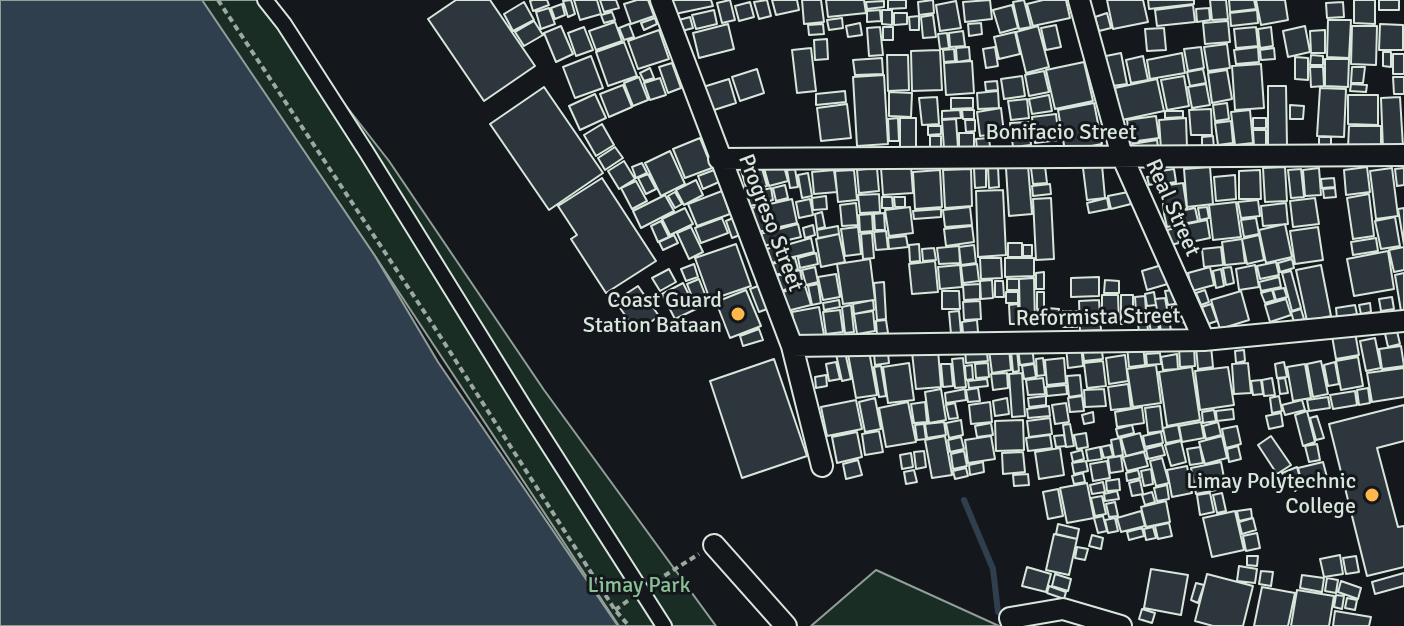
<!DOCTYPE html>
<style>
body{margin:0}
canvas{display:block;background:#14181c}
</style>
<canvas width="1404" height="626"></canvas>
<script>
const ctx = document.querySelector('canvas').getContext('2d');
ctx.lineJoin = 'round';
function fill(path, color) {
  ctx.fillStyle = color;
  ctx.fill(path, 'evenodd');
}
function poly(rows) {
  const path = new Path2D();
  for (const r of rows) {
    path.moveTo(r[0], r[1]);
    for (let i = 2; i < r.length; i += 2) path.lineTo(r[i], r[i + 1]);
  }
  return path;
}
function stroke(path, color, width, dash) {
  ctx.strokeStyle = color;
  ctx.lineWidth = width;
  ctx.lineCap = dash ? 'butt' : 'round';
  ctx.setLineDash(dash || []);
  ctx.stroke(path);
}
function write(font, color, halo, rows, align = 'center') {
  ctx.font = font + ' Signika,sans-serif';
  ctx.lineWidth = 6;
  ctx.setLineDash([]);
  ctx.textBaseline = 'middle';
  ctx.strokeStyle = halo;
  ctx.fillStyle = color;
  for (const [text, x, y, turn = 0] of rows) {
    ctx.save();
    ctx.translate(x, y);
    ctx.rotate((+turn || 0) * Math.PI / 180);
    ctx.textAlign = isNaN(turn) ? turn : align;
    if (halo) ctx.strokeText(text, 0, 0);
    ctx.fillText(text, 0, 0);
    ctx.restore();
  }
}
const green = poly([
 [201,0,272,0,318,70,389,161,544,390,716,626,619,626,375,256,201,0],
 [876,570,999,626,811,626,876,570]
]);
fill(green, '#1a2d24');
stroke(green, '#939e99', 2);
const water = poly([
 [0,0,202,0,375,256,438,362,618,626,0,626,0,0]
]);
fill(water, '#2f3f4d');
stroke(water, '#939e99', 2);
stroke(poly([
 [964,500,993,569,998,612]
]), '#2f3f4d', 6);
const building = poly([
 [456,0,490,0,535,66,484,101,428,19,456,0],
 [533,0,547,0,549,5,533,11,530,1,533,0],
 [571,0,575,14,568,17,563,1,571,0],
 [574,0,597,0,601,14,580,20,574,0],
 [600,0,616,0,619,8,604,12,600,0],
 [637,0,648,0,654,16,631,24,624,4,637,0],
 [672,0,711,0,713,6,675,14,672,0],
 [730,0,735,20,722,23,717,3,730,0],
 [767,0,771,16,759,19,754,2,767,0],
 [772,0,797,0,799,10,776,15,772,0],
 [802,0,821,0,824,22,804,24,802,0],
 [826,0,864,0,866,13,828,17,826,0],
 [888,0,906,0,906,8,888,9,888,0],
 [933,0,934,13,919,15,918,2,933,0],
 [990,0,992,19,965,22,963,2,990,0],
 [1024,0,1031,27,1019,29,1013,2,1024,0],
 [1043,0,1066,0,1070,18,1033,26,1027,4,1043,0],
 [1107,0,1143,0,1148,22,1113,29,1107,0],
 [1148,0,1194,0,1194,4,1149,9,1148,0],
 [1210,0,1226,0,1228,19,1212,20,1210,0],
 [1229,0,1254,0,1256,9,1230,12,1229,0],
 [1256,0,1285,0,1288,20,1261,25,1256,0],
 [1354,0,1375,0,1375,24,1354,23,1354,0],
 [1379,0,1399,0,1399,10,1379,10,1379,0],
 [884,1,884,7,867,9,866,2,884,1],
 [956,1,961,28,940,31,936,5,956,1],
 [524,2,534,20,513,31,504,14,524,2],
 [750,2,754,17,739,21,735,6,750,2],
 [1343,2,1344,17,1327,18,1326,3,1343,2],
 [562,4,565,15,555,19,551,8,562,4],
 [1012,5,1018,28,1000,33,993,10,1012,5],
 [1193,5,1195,22,1157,26,1155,10,1193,5],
 [549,8,555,24,541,29,536,12,549,8],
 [1209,8,1210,20,1197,22,1196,9,1209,8],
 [714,10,717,24,696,29,692,15,714,10],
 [880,10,881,21,867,22,867,11,880,10],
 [882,10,892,10,892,25,882,24,882,10],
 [1257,10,1258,23,1231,26,1230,13,1257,10],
 [612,12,615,20,604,23,601,15,612,12],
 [894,13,907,13,907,24,894,25,894,13],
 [1107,13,1111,28,1099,31,1095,17,1107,13],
 [933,15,936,37,923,38,921,17,933,15],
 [919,16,919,30,910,30,909,17,919,16],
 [690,17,693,28,682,31,679,20,690,17],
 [655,18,657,24,644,30,641,23,655,18],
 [842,18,843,28,829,30,827,20,842,18],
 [1328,20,1351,20,1349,58,1327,57,1328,20],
 [534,21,543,35,524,46,515,32,534,21],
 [1228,21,1230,42,1205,44,1203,23,1228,21],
 [615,22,622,41,596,50,589,31,615,22],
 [860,23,862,35,848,37,846,26,860,23],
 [981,23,982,34,969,36,968,24,981,23],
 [629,24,634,37,624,40,619,28,629,24],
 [728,24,734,49,699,58,693,33,728,24],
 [823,24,824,34,809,35,808,25,823,24],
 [1380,24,1403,25,1403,50,1379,50,1380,24],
 [1056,25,1061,47,1046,50,1041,28,1056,25],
 [561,26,573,54,556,62,544,33,561,26],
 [1038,26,1049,67,1026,73,1016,32,1038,26],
 [1305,26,1310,52,1288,57,1283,31,1305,26],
 [1352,26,1377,26,1376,65,1351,64,1352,26],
 [584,27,593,50,576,56,568,33,584,27],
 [880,27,883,55,869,56,867,28,880,27],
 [883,27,893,27,893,40,883,40,883,27],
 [1256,27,1258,46,1236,48,1234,29,1256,27],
 [1271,27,1273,46,1260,48,1258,29,1271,27],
 [1164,28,1166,50,1147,51,1145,29,1164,28],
 [659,30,669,59,638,69,628,41,659,30],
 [1325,30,1325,53,1311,53,1310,31,1325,30],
 [963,31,965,46,950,47,949,33,963,31],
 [1015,32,1020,54,999,59,994,37,1015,32],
 [947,33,949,48,940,49,938,34,947,33],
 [827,39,828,59,815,60,814,40,827,39],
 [624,42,637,76,608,86,596,52,624,42],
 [1227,44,1230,68,1208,71,1204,47,1227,44],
 [969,47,970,60,957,62,956,48,969,47],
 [995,47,998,66,986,68,983,49,995,47],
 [1201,47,1204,68,1188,71,1184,49,1201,47],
 [1258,47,1259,62,1236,64,1234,50,1258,47],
 [811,48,816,91,797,93,792,50,811,48],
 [1274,48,1275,59,1261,60,1260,50,1274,48],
 [954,49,955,61,944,62,943,50,954,49],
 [940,50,942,90,912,91,911,51,940,50],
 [1383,52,1391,52,1391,67,1383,66,1383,52],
 [1121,53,1127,84,1112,86,1106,56,1121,53],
 [1182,53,1185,73,1150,79,1147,60,1182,53],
 [1393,54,1404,54,1404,74,1393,74,1393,54],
 [887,55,908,55,909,90,888,91,887,55],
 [1311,55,1323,56,1323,65,1310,65,1311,55],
 [591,56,603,88,575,98,563,67,591,56],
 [1143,56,1148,80,1131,83,1126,60,1143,56],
 [1295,57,1308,58,1308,80,1295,79,1295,57],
 [882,58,883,74,855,75,853,60,882,58],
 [1325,59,1349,59,1348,87,1325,86,1325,59],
 [972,61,974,93,946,95,944,63,972,61],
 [1084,62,1093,101,1055,109,1046,70,1084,62],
 [672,63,681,88,668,93,659,67,672,63],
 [1261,64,1264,108,1235,110,1232,66,1261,64],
 [1310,67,1323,67,1324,86,1311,87,1310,67],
 [1352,67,1365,67,1363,83,1351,83,1352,67],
 [650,68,654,78,644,81,640,73,650,68],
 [757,69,764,93,740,101,732,77,757,69],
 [1203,69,1206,83,1190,86,1187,72,1203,69],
 [1227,70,1232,99,1212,103,1208,73,1227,70],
 [1044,71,1049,92,1029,96,1025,75,1044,71],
 [884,75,888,144,857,146,853,77,884,75],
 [1022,76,1025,96,1004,99,1001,79,1022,76],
 [1184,76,1189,106,1167,110,1161,80,1184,76],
 [639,77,648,100,633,106,624,83,639,77],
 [1393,77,1404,77,1404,94,1394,94,1393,77],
 [660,78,666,95,650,100,644,83,660,78],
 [729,79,736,103,711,111,703,87,729,79],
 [1157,79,1164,111,1122,120,1115,88,1157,79],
 [997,81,998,90,986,91,985,82,997,81],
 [1206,84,1210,105,1192,108,1188,87,1206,84],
 [1351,84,1367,85,1366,92,1350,91,1351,84],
 [623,85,632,107,609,117,600,94,623,85],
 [1268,86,1286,86,1287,146,1268,146,1268,86],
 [544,87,603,173,549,210,490,124,544,87],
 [1320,88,1346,89,1344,137,1317,136,1320,88],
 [845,91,846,102,816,105,816,94,845,91],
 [998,91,999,108,978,109,977,93,998,91],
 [889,92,912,93,911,117,889,116,889,92],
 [595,94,606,118,580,130,569,106,595,94],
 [1049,95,1052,111,1032,114,1029,99,1049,95],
 [1348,95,1378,95,1378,125,1348,124,1348,95],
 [937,97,939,124,922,125,919,98,937,97],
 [1400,97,1403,147,1383,149,1381,98,1400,97],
 [951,98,973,98,973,108,951,109,951,98],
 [1027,99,1029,118,1011,120,1008,101,1027,99],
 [1094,103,1102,144,1065,151,1058,110,1094,103],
 [1227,103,1229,119,1215,121,1213,105,1227,103],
 [847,104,851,138,821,141,817,108,847,104],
 [1290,105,1304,106,1303,119,1290,119,1290,105],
 [1001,108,1004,133,980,136,977,112,1001,108],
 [1211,109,1212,135,1191,135,1189,110,1211,109],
 [960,110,961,118,942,119,942,111,960,110],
 [962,110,974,110,974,119,963,119,962,110],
 [1250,110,1253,143,1235,145,1231,112,1250,110],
 [1165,111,1183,111,1183,117,1165,118,1165,111],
 [1056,114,1059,140,1035,143,1032,117,1056,114],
 [1156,116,1159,138,1130,142,1127,120,1156,116],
 [898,118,899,141,889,141,888,119,898,118],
 [900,118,916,118,916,149,900,149,900,118],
 [1186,118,1187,148,1161,149,1159,120,1186,118],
 [1253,118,1266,118,1266,128,1253,128,1253,118],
 [956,119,958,148,944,149,942,120,956,119],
 [965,120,975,120,975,131,966,132,965,120],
 [1231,121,1233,143,1218,145,1215,123,1231,121],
 [1029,122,1031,145,1013,147,1010,123,1029,122],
 [602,124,614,145,596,156,584,135,602,124],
 [928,126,941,126,941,134,928,135,928,126],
 [1349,126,1381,126,1381,149,1348,148,1349,126],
 [1253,130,1266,130,1266,146,1254,147,1253,130],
 [959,133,974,133,974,147,959,147,959,133],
 [930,136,941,136,941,148,930,148,930,136],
 [1213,136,1214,149,1202,149,1202,137,1213,136],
 [1319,137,1331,137,1331,146,1319,146,1319,137],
 [700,138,712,168,685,178,673,149,700,138],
 [989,138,990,147,977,148,976,139,989,138],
 [1157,140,1158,147,1133,151,1132,144,1157,140],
 [615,147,623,158,605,170,598,158,615,147],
 [670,151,685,184,661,196,645,163,670,151],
 [624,161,635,179,619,189,608,171,624,161],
 [642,163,647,173,636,178,632,167,642,163],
 [783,163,788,181,769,186,764,168,783,163],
 [761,165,767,186,747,191,741,170,761,165],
 [1102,165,1105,198,1087,200,1083,168,1102,165],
 [911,166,913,193,883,195,881,168,911,166],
 [1028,166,1032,214,1009,216,1006,168,1028,166],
 [1045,166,1047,183,1033,184,1031,168,1045,166],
 [986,167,986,187,975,188,974,168,986,167],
 [998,167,999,187,989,188,988,168,998,167],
 [1210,167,1213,204,1187,207,1184,169,1210,167],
 [1285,167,1287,201,1265,202,1263,168,1285,167],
 [1367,167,1370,192,1346,195,1344,170,1367,167],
 [877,168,879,191,859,193,857,170,877,168],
 [1319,168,1321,195,1305,196,1303,170,1319,168],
 [1392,168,1398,216,1376,219,1370,171,1392,168],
 [1404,168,1404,185,1397,186,1395,169,1404,168],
 [795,169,798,187,790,188,787,170,795,169],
 [971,169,972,206,945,208,943,170,971,169],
 [1174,169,1176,182,1163,184,1161,171,1174,169],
 [1301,169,1304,197,1291,198,1288,170,1301,169],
 [714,170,719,182,703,189,698,176,714,170],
 [834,170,837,192,814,194,812,172,834,170],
 [854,170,857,200,838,202,835,171,854,170],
 [940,170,942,207,915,209,913,172,940,170],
 [1260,170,1261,199,1239,199,1239,171,1260,170],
 [808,173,812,196,802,198,798,175,808,173],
 [1161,173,1162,182,1149,185,1147,177,1161,173],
 [648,174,656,189,646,194,638,178,648,174],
 [1235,175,1236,199,1216,201,1214,177,1235,175],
 [602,178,656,261,606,293,571,239,577,235,558,206,602,178],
 [1334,178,1335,187,1322,188,1321,179,1334,178],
 [696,180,703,195,684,205,676,190,696,180],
 [636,181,647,201,632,209,621,188,636,181],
 [1183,183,1187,209,1164,212,1161,186,1183,183],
 [1050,184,1051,194,1033,196,1032,186,1050,184],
 [785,185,788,198,776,201,773,188,785,185],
 [771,188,773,200,761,203,759,191,771,188],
 [1335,188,1336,197,1324,198,1323,189,1335,188],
 [1003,190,1006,255,978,257,976,191,1003,190],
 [722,191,730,214,697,226,688,204,722,191],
 [675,192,682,204,675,208,668,196,675,192],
 [757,192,759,204,750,206,747,194,757,192],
 [1128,192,1131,204,1111,209,1108,196,1128,192],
 [879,194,880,212,860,213,858,195,879,194],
 [1369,194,1374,236,1353,239,1347,198,1369,194],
 [665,195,674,211,641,228,633,211,665,195],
 [826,196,827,209,813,210,812,198,826,196],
 [882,197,892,197,893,208,882,208,882,197],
 [894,197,905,197,905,207,895,207,894,197],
 [1051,198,1054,259,1036,260,1033,199,1051,198],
 [1107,198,1109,209,1089,213,1087,203,1107,198],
 [1315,198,1319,224,1293,227,1290,201,1315,198],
 [792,199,797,223,758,232,752,208,792,199],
 [810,199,813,215,799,218,796,202,810,199],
 [1258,200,1260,216,1241,218,1238,202,1258,200],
 [1236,202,1241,237,1213,240,1209,205,1236,202],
 [856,203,858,225,842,226,840,205,856,203],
 [1286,203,1288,224,1263,226,1261,206,1286,203],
 [910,207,913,233,889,236,885,210,910,207],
 [970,207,972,225,945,227,943,210,970,207],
 [1207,207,1209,218,1200,220,1198,208,1207,207],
 [685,208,693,224,670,235,662,219,685,208],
 [1195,208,1198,221,1167,227,1164,214,1195,208],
 [1404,208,1404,245,1398,209,1404,208],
 [941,209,941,217,914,219,913,211,941,209],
 [822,212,825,227,817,229,815,214,822,212],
 [884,213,885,230,875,230,874,214,884,213],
 [872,214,873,231,860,232,859,215,872,214],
 [1395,217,1400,246,1381,249,1375,221,1395,217],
 [722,218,728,233,701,243,695,228,722,218],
 [733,218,740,235,732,238,726,221,733,218],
 [1256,218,1259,234,1244,237,1241,220,1256,218],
 [1207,220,1210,238,1181,244,1177,226,1207,220],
 [661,221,669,237,658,242,651,226,661,221],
 [798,224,801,237,763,246,760,234,798,224],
 [1285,224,1292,257,1266,263,1259,230,1285,224],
 [813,225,815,235,805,238,803,228,813,225],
 [838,226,839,234,818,238,817,230,838,226],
 [972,226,974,242,946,246,944,229,972,226],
 [691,227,703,252,689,259,677,233,691,227],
 [858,227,861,254,845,256,841,229,858,227],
 [1318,227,1323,260,1295,264,1290,231,1318,227],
 [1176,228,1179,243,1170,245,1167,230,1176,228],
 [886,231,888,249,876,250,874,232,886,231],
 [872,233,874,258,863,259,861,234,872,233],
 [839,234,845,262,821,267,816,239,839,234],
 [674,235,678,243,663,250,659,242,674,235],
 [1259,235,1264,260,1247,264,1242,239,1259,235],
 [906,236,908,247,889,249,888,238,906,236],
 [811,238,814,252,789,258,786,245,811,238],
 [1376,238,1378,251,1353,255,1351,242,1376,238],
 [1242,239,1245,263,1225,265,1222,242,1242,239],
 [1008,243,1022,243,1022,257,1008,257,1008,243],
 [736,244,751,286,710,300,695,258,736,244],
 [782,244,788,258,769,264,764,250,782,244],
 [919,244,920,261,910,262,909,245,919,244],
 [974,245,976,263,961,265,959,247,974,245],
 [1023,245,1032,245,1032,256,1023,256,1023,245],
 [959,246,960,263,939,264,937,248,959,246],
 [1221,247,1223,265,1204,267,1202,249,1221,247],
 [1404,247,1404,270,1394,272,1389,250,1404,247],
 [934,248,936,260,923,261,922,249,934,248],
 [1388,251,1394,289,1354,296,1347,259,1388,251],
 [816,253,818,264,800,268,798,258,816,253],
 [795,258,798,269,775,275,772,264,795,258],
 [980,258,1001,258,1002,278,981,279,980,258],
 [1005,258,1034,258,1034,276,1005,277,1005,258],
 [870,259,875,300,843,304,837,264,870,259],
 [1292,259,1294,268,1280,272,1278,263,1292,259],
 [935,261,938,292,912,294,909,264,935,261],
 [1276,262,1279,275,1260,279,1257,266,1276,262],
 [694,264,698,277,686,281,681,269,694,264],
 [977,264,979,281,963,283,961,266,977,264],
 [1165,264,1171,283,1147,290,1142,271,1165,264],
 [960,265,962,287,940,289,938,267,960,265],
 [1255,265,1259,287,1239,290,1236,269,1255,265],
 [1321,265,1331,316,1307,321,1296,270,1321,265],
 [815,267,818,282,806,285,802,270,815,267],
 [1210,267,1214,285,1192,291,1188,273,1210,267],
 [1231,267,1234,283,1226,285,1223,268,1231,267],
 [669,269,676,282,660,291,652,278,669,269],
 [1221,269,1224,286,1216,288,1213,271,1221,269],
 [800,270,803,285,780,291,776,276,800,270],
 [1291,271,1301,308,1292,311,1282,273,1291,271],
 [1044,272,1044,289,1036,289,1036,273,1044,272],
 [1404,273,1404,311,1401,311,1395,275,1404,273],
 [836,274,840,297,823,300,818,277,836,274],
 [1099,277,1099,296,1071,297,1071,278,1099,277],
 [1279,277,1281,287,1261,291,1259,282,1279,277],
 [1034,278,1035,324,1020,324,1019,279,1034,278],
 [699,279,708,302,696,307,687,284,699,279],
 [1007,279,1019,279,1019,290,1007,290,1007,279],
 [992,280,993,298,981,299,980,281,992,280],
 [1105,280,1119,281,1119,293,1104,293,1105,280],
 [995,281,1003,281,1004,297,995,297,995,281],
 [884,282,886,319,877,320,874,283,884,282],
 [683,283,696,309,675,319,662,294,683,283],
 [818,284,821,303,812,305,808,286,818,284],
 [980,284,980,299,964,300,963,285,980,284],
 [638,286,659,316,637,332,615,301,638,286],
 [758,286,767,309,759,312,750,289,758,286],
 [805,286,811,305,787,311,782,292,805,286],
 [1284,288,1287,297,1276,300,1273,290,1284,288],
 [1179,289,1181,303,1168,305,1165,291,1179,289],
 [746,290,761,326,730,338,716,302,746,290],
 [1205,290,1209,302,1201,305,1196,293,1205,290],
 [1272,290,1275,300,1265,303,1261,293,1272,290],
 [942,291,959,291,960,309,942,309,942,291],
 [1241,291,1249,320,1220,329,1211,300,1241,291],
 [1006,292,1018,292,1018,303,1006,303,1006,292],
 [1037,292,1044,292,1044,310,1037,309,1037,292],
 [1154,292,1156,305,1147,306,1145,294,1154,292],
 [1102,295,1118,295,1119,322,1102,322,1102,295],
 [1121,295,1133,295,1133,324,1121,324,1121,295],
 [1145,296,1146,311,1136,312,1135,297,1145,296],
 [1392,297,1394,309,1381,311,1379,299,1392,297],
 [1165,298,1171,330,1161,331,1155,299,1165,298],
 [1286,299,1291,315,1270,322,1265,305,1286,299],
 [839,300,840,307,824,310,823,303,839,300],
 [873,300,874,310,854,314,853,304,873,300],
 [1099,300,1101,330,1080,331,1079,301,1099,300],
 [980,301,981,319,964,320,963,302,980,301],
 [1370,303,1371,312,1361,314,1359,305,1370,303],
 [1018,304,1019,324,1010,324,1009,305,1018,304],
 [1185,304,1189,321,1175,324,1172,307,1185,304],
 [1211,304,1217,321,1208,324,1202,307,1211,304],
 [851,305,854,332,845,333,842,307,851,305],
 [1355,305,1357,314,1337,318,1336,308,1355,305],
 [819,307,824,335,797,340,792,312,819,307],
 [1046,308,1059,309,1058,324,1046,323,1046,308],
 [1301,309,1304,319,1294,322,1291,312,1301,309],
 [840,310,843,332,826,334,823,312,840,310],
 [873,311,875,331,857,334,854,314,873,311],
 [959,311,961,333,951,334,949,312,959,311],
 [1037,311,1044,311,1044,324,1037,324,1037,311],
 [1063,311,1078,311,1077,327,1063,327,1063,311],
 [1146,314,1148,330,1139,332,1137,315,1146,314],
 [1157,317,1159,329,1151,331,1148,318,1157,317],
 [886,320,888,333,877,334,876,321,886,320],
 [977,320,978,332,963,333,962,322,977,320],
 [1396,327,1400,344,1388,347,1384,329,1396,327],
 [759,329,763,340,743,346,740,336,759,329],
 [1355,332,1359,355,1336,359,1332,336,1355,332],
 [1375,338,1381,368,1366,371,1360,341,1375,338],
 [1081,344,1083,366,1068,368,1066,346,1081,344],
 [1101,344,1103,359,1084,361,1082,345,1101,344],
 [1143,344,1145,365,1129,367,1127,346,1143,344],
 [1032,346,1034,363,1020,365,1018,348,1032,346],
 [1211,346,1213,367,1198,369,1196,347,1211,346],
 [1401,346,1404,366,1382,369,1379,349,1401,346],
 [986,347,988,361,966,363,965,349,986,347],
 [1179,347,1194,347,1195,366,1180,367,1179,347],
 [1009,348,1011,370,992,373,989,350,1009,348],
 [938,350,941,387,916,389,912,352,938,350],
 [1017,350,1019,371,1013,372,1011,351,1017,350],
 [1244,350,1245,361,1236,363,1235,351,1244,350],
 [869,351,877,395,856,398,848,354,869,351],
 [845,352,851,379,842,381,836,354,845,352],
 [888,353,889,363,875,365,874,354,888,353],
 [1160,353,1161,364,1147,365,1146,354,1160,353],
 [1177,354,1178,369,1163,370,1161,357,1177,354],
 [1125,355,1128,381,1109,384,1106,358,1125,355],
 [1358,357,1363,386,1341,390,1336,361,1358,357],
 [963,358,966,387,955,388,952,359,963,358],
 [1043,358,1045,375,1037,376,1036,359,1043,358],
 [1064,358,1066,383,1047,385,1045,360,1064,358],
 [774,359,807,456,742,478,710,381,774,359],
 [1103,361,1106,386,1087,388,1084,363,1103,361],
 [1321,361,1328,394,1313,397,1307,364,1321,361],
 [836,362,840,379,829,381,826,364,836,362],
 [1284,362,1287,377,1277,378,1275,364,1284,362],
 [1335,362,1339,384,1328,386,1324,365,1335,362],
 [909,363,914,400,888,403,883,367,909,363],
 [988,363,989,377,976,378,975,364,988,363],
 [1248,363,1251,393,1234,394,1232,364,1248,363],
 [941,364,951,364,953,386,943,387,941,364],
 [1034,364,1036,377,1024,379,1022,366,1034,364],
 [1305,364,1311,398,1293,401,1287,367,1305,364],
 [972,365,973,379,966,380,965,366,972,365],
 [1156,365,1161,403,1133,407,1127,369,1156,365],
 [881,366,886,396,879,397,874,367,881,366],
 [1192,367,1200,420,1167,426,1159,372,1192,367],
 [1228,367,1234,405,1200,410,1195,371,1228,367],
 [1404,368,1404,397,1372,402,1367,373,1404,368],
 [1007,373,1008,388,993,390,991,374,1007,373],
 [1022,373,1025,416,1012,417,1009,374,1022,373],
 [826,375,827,386,816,388,815,377,826,375],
 [1080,375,1082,395,1069,397,1067,376,1080,375],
 [1043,378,1045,394,1028,395,1026,380,1043,378],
 [1272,378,1275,395,1264,396,1262,380,1272,378],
 [1285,378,1288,393,1280,394,1278,379,1285,378],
 [987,379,988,386,969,388,968,381,987,379],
 [1261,380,1263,394,1253,395,1251,381,1261,380],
 [1128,384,1131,408,1111,410,1108,387,1128,384],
 [1066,385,1067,394,1047,396,1046,387,1066,385],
 [978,388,980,401,968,402,966,390,978,388],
 [1368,388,1370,403,1359,405,1357,390,1368,388],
 [941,389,946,420,929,423,925,392,941,389],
 [965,389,966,400,946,403,945,393,965,389],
 [1104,389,1106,406,1085,407,1084,390,1104,389],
 [1355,391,1357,405,1333,409,1330,395,1355,391],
 [1046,396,1046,405,1029,407,1028,398,1046,396],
 [1082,396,1084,411,1070,412,1068,398,1082,396],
 [1279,396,1282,411,1272,413,1270,398,1279,396],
 [1328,397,1330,408,1309,411,1307,400,1328,397],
 [875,398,881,429,865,432,859,402,875,398],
 [1007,398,1009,414,995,416,993,401,1007,398],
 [856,400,862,429,827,436,821,407,856,400],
 [1302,400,1305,410,1285,415,1282,405,1302,400],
 [908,402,916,442,886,447,879,408,908,402],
 [925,402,927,422,914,423,911,404,925,402],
 [990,402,992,422,971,424,969,405,990,402],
 [955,403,958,418,949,419,946,405,955,403],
 [1066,403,1069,422,1055,424,1052,405,1066,403],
 [1404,405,1404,441,1377,448,1398,527,1404,526,1404,567,1367,576,1329,424,1404,405],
 [1049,406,1050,416,1028,418,1027,409,1049,406],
 [1160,406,1163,431,1148,433,1145,408,1160,406],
 [1142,407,1144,423,1117,427,1115,412,1142,407],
 [1233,409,1234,419,1217,421,1216,411,1233,409],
 [1214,410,1216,421,1203,423,1202,412,1214,410],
 [1307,411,1315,442,1303,446,1295,415,1307,411],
 [1093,412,1094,422,1084,424,1082,415,1093,412],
 [1281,413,1283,426,1269,429,1266,416,1281,413],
 [1317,416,1324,438,1316,440,1310,418,1317,416],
 [1050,418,1052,434,1029,437,1027,421,1050,418],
 [961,420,963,435,949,438,946,423,961,420],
 [1023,420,1024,450,996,451,995,421,1023,420],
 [944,422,946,435,927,438,925,424,944,422],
 [1201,422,1204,438,1182,442,1179,426,1201,422],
 [1218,422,1221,435,1206,439,1203,426,1218,422],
 [991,423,993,435,977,437,975,426,991,423],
 [924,424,926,439,917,440,915,425,924,424],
 [1070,424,1074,446,1066,447,1063,425,1070,424],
 [1132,425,1134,433,1118,437,1116,429,1132,425],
 [1178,425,1181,440,1166,443,1163,428,1178,425],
 [1237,426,1241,444,1226,448,1222,429,1237,426],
 [879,431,883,452,865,455,862,434,879,431],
 [857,432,862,457,837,463,832,437,857,432],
 [1161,432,1163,443,1145,447,1143,436,1161,432],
 [1086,433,1088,447,1077,449,1074,435,1086,433],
 [1140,433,1145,451,1126,456,1121,438,1140,433],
 [1050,435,1052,448,1028,451,1026,438,1050,435],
 [1064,435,1066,446,1056,447,1054,436,1064,435],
 [945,436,952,475,932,478,925,440,945,436],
 [991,436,995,459,968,463,965,440,991,436],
 [1222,436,1227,458,1205,464,1199,442,1222,436],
 [1271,436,1291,465,1277,474,1258,445,1271,436],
 [961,437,964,449,950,452,948,440,961,437],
 [1120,438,1123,455,1114,457,1111,440,1120,438],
 [1181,441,1186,462,1171,466,1165,445,1181,441],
 [1317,444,1320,460,1309,462,1305,446,1317,444],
 [1110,445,1113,456,1104,458,1101,447,1110,445],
 [1162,445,1165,455,1148,459,1146,449,1162,445],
 [1238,446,1241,459,1229,462,1227,449,1238,446],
 [1100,447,1102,459,1088,461,1086,450,1100,447],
 [1200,447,1203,463,1190,465,1187,449,1200,447],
 [1060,448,1064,475,1039,479,1035,452,1060,448],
 [1082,450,1084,459,1073,462,1071,453,1082,450],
 [924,451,926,467,916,469,914,452,924,451],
 [964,451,967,466,953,469,951,454,964,451],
 [1023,452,1025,472,1003,474,1002,453,1023,452],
 [1144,452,1148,466,1127,471,1123,457,1144,452],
 [911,453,913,467,902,469,900,455,911,453],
 [1121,456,1123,471,1110,473,1108,458,1121,456],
 [1162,458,1169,483,1156,486,1150,461,1162,458],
 [858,460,862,475,846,479,843,464,858,460],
 [1086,461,1088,471,1074,474,1072,463,1086,461],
 [1107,461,1110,478,1093,481,1090,464,1107,461],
 [983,462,984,472,970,475,969,465,983,462],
 [1221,462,1226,488,1196,494,1191,468,1221,462],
 [1323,462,1328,481,1303,488,1298,468,1323,462],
 [1187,466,1192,493,1172,497,1167,470,1187,466],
 [1297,467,1302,485,1295,491,1282,473,1297,467],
 [966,468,968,476,955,479,953,471,966,468],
 [1151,469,1153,484,1144,486,1141,471,1151,469],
 [914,470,917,482,906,484,904,472,914,470],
 [1138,470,1140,478,1127,481,1126,473,1138,470],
 [1083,473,1085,482,1074,484,1072,476,1083,473],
 [1028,474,1029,485,1014,486,1013,475,1028,474],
 [1119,479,1120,490,1107,491,1106,481,1119,479],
 [1140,480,1143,494,1132,496,1129,483,1140,480],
 [1103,482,1105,492,1092,494,1090,485,1103,482],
 [1087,483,1094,518,1067,523,1060,488,1087,483],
 [1167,485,1169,499,1157,501,1154,488,1167,485],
 [1058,489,1063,516,1048,519,1043,492,1058,489],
 [1117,491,1119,499,1105,501,1104,494,1117,491],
 [1152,492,1155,502,1145,505,1142,495,1152,492],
 [1210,493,1214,512,1200,515,1197,495,1210,493],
 [1222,493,1226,511,1217,513,1213,495,1222,493],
 [1102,496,1106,514,1095,516,1091,498,1102,496],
 [1166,501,1170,522,1146,527,1141,507,1166,501],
 [1115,502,1118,516,1109,517,1106,504,1115,502],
 [1251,509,1252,518,1239,521,1237,511,1251,509],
 [1141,511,1145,526,1121,532,1117,518,1141,511],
 [1235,511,1244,550,1212,557,1203,518,1235,511],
 [1103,516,1107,531,1098,533,1094,518,1103,516],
 [1115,518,1118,531,1108,533,1105,520,1115,518],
 [1253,518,1256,530,1242,534,1239,522,1253,518],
 [1169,523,1172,536,1158,539,1155,526,1169,523],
 [1058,524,1079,529,1077,539,1056,534,1058,524],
 [1153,527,1156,538,1146,540,1144,529,1153,527],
 [1142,528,1144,536,1129,540,1127,532,1142,528],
 [1257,533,1260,548,1246,551,1243,536,1257,533],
 [1054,534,1077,539,1069,575,1046,570,1054,534],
 [1092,535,1103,538,1101,549,1089,546,1092,535],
 [1077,547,1088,549,1085,560,1075,558,1077,547],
 [1340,555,1343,574,1324,577,1320,559,1340,555],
 [1247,556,1258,556,1257,566,1247,565,1247,556],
 [1356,556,1359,572,1346,574,1343,558,1356,556],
 [1239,566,1257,569,1255,583,1237,581,1239,566],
 [1027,567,1051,574,1046,592,1022,586,1027,567],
 [1151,569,1188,575,1181,615,1144,608,1151,569],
 [1261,571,1273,572,1271,586,1259,584,1261,571],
 [1404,573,1404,586,1375,594,1372,582,1404,573],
 [1055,574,1071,579,1068,591,1052,586,1055,574],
 [1207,574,1253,586,1243,626,1213,626,1195,621,1207,574],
 [1302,575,1324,578,1322,592,1300,588,1302,575],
 [1327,578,1338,580,1336,593,1325,591,1327,578],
 [1341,581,1361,588,1358,599,1338,592,1341,581],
 [1196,583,1204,585,1198,603,1191,600,1196,583],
 [1049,586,1066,592,1064,599,1047,593,1049,586],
 [1262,587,1295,593,1288,626,1254,626,1262,587],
 [1297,590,1334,596,1329,626,1291,626,1297,590],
 [1336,595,1344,596,1342,609,1334,607,1336,595],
 [1347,598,1357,600,1355,610,1345,608,1347,598],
 [1142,609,1155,613,1152,623,1139,619,1142,609],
 [1335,611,1371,617,1369,626,1333,626,1335,611]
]);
fill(building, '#2c363c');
stroke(building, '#d8e6dc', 2);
const pedestrian = poly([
 [265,0,284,24,367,153,526,410,664,626]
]);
const minor = poly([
 [661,0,792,346,822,466],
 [1079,0,1122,156,1204,340],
 [719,159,1404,155],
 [792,346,1204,340,1404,321],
 [714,545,786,626],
 [1013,626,1010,618,1063,609,1121,626]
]);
stroke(pedestrian, '#d8e6dc', 18);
stroke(minor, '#d8e6dc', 24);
stroke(poly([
 [218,0,431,322,615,610,629,626],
 [656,581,699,554],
 [615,610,629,600]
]), '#9da8a2', 4, [6, 4]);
stroke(pedestrian, '#14181c', 14);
stroke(minor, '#14181c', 20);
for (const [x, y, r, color] of [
 [738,314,8,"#ffb74d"],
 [1372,495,8,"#ffb74d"]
]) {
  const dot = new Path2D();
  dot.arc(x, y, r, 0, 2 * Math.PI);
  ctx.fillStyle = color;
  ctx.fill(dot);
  stroke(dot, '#14181c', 3);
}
write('22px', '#d8e6dc', '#14181c', [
 ["Bonifacio Street",1061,133],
 ["Real Street",1172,208,66],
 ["Progreso Street",770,223,69],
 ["Reformista Street",1098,318,-1]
]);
write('22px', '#d8e6dc', '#14181c', [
 ["Coast Guard",722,301],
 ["Station Bataan",722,326],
 ["Limay Polytechnic",1356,482],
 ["College",1356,507]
], 'right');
write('22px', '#8ac095', '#14181c', [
 ["Limay Park",639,586]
]);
</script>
